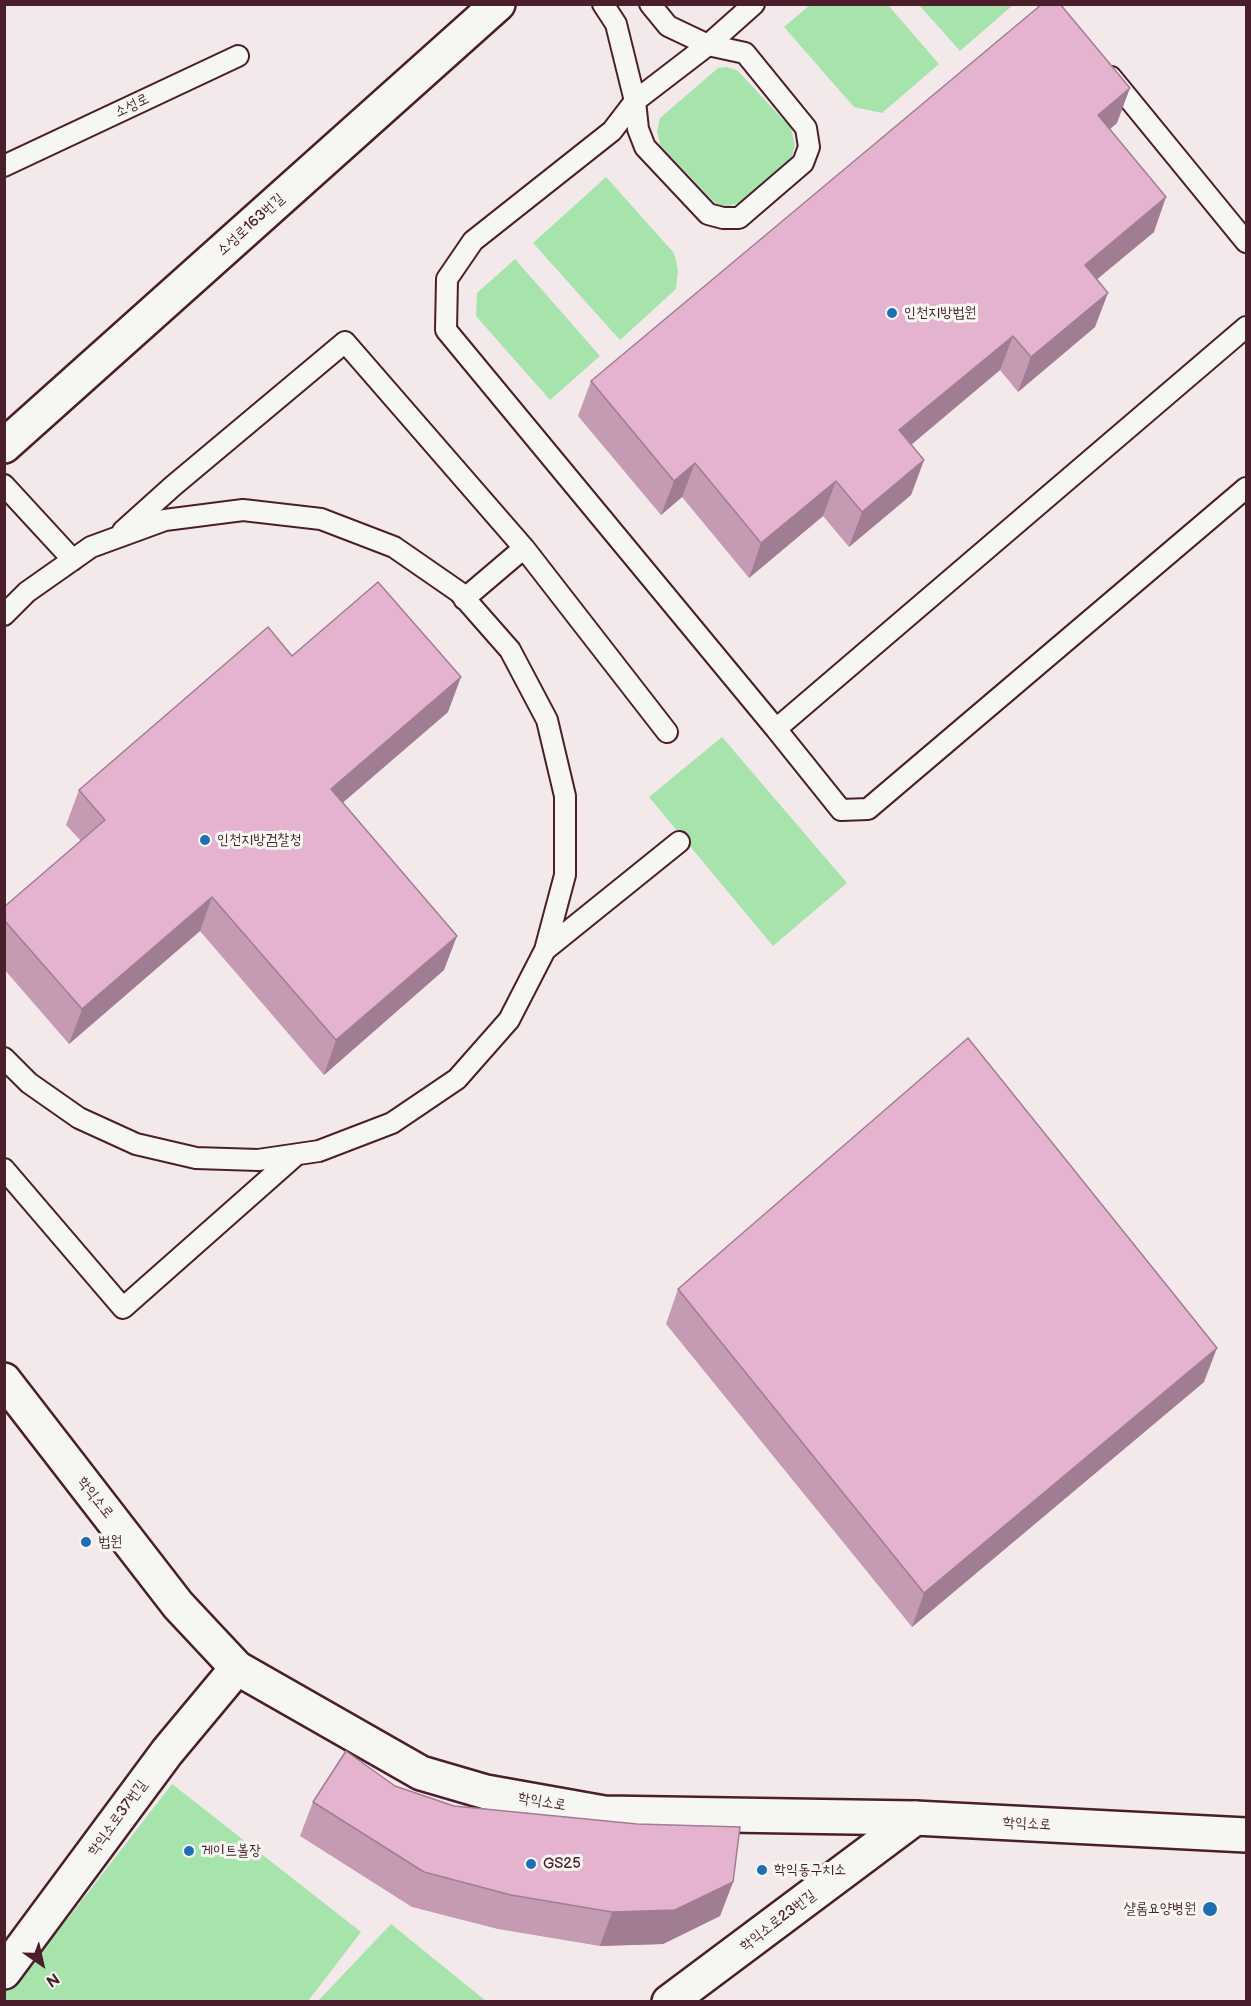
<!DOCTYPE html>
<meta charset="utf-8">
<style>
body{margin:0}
#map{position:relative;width:1251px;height:2006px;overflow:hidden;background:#f3e9eb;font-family:"Balsamiq Sans",sans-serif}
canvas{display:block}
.frame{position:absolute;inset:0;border:6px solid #4a1f2b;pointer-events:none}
.north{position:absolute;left:12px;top:1934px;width:60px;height:60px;-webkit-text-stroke:4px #f6f6f2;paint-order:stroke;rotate:146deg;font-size:16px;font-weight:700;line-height:24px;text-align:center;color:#4a1f2b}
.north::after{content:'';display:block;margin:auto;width:21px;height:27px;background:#4a1f2b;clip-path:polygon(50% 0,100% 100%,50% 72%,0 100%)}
</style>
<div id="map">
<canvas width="1251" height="2006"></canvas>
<div class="frame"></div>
<div class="north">N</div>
</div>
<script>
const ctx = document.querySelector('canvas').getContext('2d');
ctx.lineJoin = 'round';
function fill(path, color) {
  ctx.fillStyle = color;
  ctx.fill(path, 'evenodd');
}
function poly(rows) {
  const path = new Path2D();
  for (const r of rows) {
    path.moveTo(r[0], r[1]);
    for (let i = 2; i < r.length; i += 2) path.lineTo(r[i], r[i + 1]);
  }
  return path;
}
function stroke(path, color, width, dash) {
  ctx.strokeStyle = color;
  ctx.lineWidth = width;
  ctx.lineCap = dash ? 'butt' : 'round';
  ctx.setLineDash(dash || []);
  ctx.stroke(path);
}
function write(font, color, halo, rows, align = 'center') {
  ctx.font = font + ' "Balsamiq Sans","Poor Story",sans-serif';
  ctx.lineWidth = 6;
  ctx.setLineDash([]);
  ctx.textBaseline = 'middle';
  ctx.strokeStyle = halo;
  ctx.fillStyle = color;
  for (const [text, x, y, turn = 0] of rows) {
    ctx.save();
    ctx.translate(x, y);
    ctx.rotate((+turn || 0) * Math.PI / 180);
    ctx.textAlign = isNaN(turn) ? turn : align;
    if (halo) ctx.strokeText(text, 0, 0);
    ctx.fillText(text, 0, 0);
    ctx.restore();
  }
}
fill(poly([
 [810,5,888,5,939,64,882,113,854,107,784,27],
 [919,5,1013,5,960,51],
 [727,67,738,71,791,128,795,145,790,163,738,203,726,207,715,203,660,145,657,131,660,118,718,68],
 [606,177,674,253,678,270,676,289,620,340,533,243],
 [515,259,600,356,550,400,476,316,477,293],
 [722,737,847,883,773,946,649,797],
 [172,1784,361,1932,308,2001,5,2002,5,1990,69,1917],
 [391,1924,486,2001,318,2001]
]), '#a6e4ab');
const lane = poly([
 [603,4,616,24,635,101,612,131,473,241,447,279,446,330,776,729,1246,327],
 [650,4,668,26,708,45,754,4],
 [708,45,745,53,806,128,809,147,803,163,739,218,723,218,708,214,645,147,638,129,635,101,708,45],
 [1111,77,1246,242],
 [4,166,238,56],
 [4,485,73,560],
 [123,531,173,486,345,342,524,548,464,599],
 [524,548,667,732],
 [4,615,27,592,91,547,165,520,243,510,321,519,394,547,459,592,510,650,547,720,565,796,565,875,545,950,509,1020,457,1079,392,1123,319,1151,258,1160,196,1158,136,1144,79,1118,29,1083,4,1058],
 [776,729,841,810,868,809,1246,488],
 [545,950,679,842],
 [4,1169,123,1308,296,1155]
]);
const street = poly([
 [4,1972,167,1752,237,1668],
 [669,2002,915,1818]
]);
const secondary = poly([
 [4,446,498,4],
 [4,1380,178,1605,237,1668,421,1773,486,1792,604,1813,915,1818,1246,1835]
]);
stroke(lane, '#4a1f2b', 24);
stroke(street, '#4a1f2b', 38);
stroke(secondary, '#4a1f2b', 38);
stroke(lane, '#f6f6f2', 20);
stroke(street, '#f6f6f2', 33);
stroke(secondary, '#f6f6f2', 33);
fill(poly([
 [1117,123,1110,129,1154,232,1097,279,1095,327,1018,392,1000,370,911,445,924,460,911,495,849,547,823,516,749,578,682,497,661,515,578,416,591,381],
 [292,656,448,712,342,803,444,970,324,1075,200,931,69,1044,4,969,4,907,81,841,66,825,79,790],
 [678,1289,1204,1382,912,1627,666,1324],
 [395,1786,454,1806,637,1824,733,1882,720,1916,663,1944,600,1946,498,1929,412,1907,300,1836,313,1802]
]), '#c59ab3');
fill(poly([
 [1130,88,1117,123,1085,150,1098,115],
 [1166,197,1154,232,1072,300,1085,265],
 [1108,293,1095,327,1018,392,1031,357],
 [1013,336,1000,370,887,465,899,430],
 [924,460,911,495,849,547,862,512],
 [695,463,682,497,661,515,674,481],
 [836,481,823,516,749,578,761,543],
 [461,677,448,712,318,824,331,789],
 [212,897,200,931,69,1044,82,1009],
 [457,936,444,970,324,1075,336,1040],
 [1217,1348,1204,1382,912,1627,924,1593],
 [733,1882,720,1916,663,1944,600,1946,612,1912]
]), '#a07d92');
const building = poly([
 [1042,4,1060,4,1130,88,1098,115,1166,197,1085,265,1108,293,1031,357,1013,336,899,430,924,460,862,512,836,481,761,543,695,463,674,481,591,381,1042,4],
 [378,582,461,677,331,789,457,936,336,1040,212,897,82,1009,4,920,4,907,105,820,79,790,268,627,292,656,378,582],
 [968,1038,1217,1348,924,1593,678,1289,968,1038],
 [346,1751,395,1786,454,1806,637,1824,740,1827,733,1882,675,1910,612,1912,511,1895,424,1872,313,1802,346,1751]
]);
fill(building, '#e5b3d0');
stroke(building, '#a07d92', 1.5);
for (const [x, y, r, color] of [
 [892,313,6,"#1f6fb2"],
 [205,840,6,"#1f6fb2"],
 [86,1542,6,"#1f6fb2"],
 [189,1851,6,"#1f6fb2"],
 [531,1864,6,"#1f6fb2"],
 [762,1870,6,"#1f6fb2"],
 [1210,1909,8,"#1f6fb2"]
]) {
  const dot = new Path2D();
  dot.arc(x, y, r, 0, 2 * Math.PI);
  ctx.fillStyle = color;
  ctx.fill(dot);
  stroke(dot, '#f6f6f2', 2);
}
write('15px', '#4a1f2b', '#f6f6f2', [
 ["소성로",132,106,-25],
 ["소성로163번길",251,225,-42],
 ["학익소로",95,1498,52],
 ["학익소로",542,1802,10],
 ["학익소로37번길",118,1818,-54],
 ["학익소로",1027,1824,3],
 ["학익소로23번길",778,1921,-37]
]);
write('15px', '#4a1f2b', '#f6f6f2', [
 ["인천지방법원",904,313],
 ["인천지방검찰청",217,840],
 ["법원",98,1542],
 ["게이트볼장",201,1851],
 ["GS25",543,1864],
 ["학익동구치소",774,1870],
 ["샬롬요양병원",1196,1909,"right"]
], 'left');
</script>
